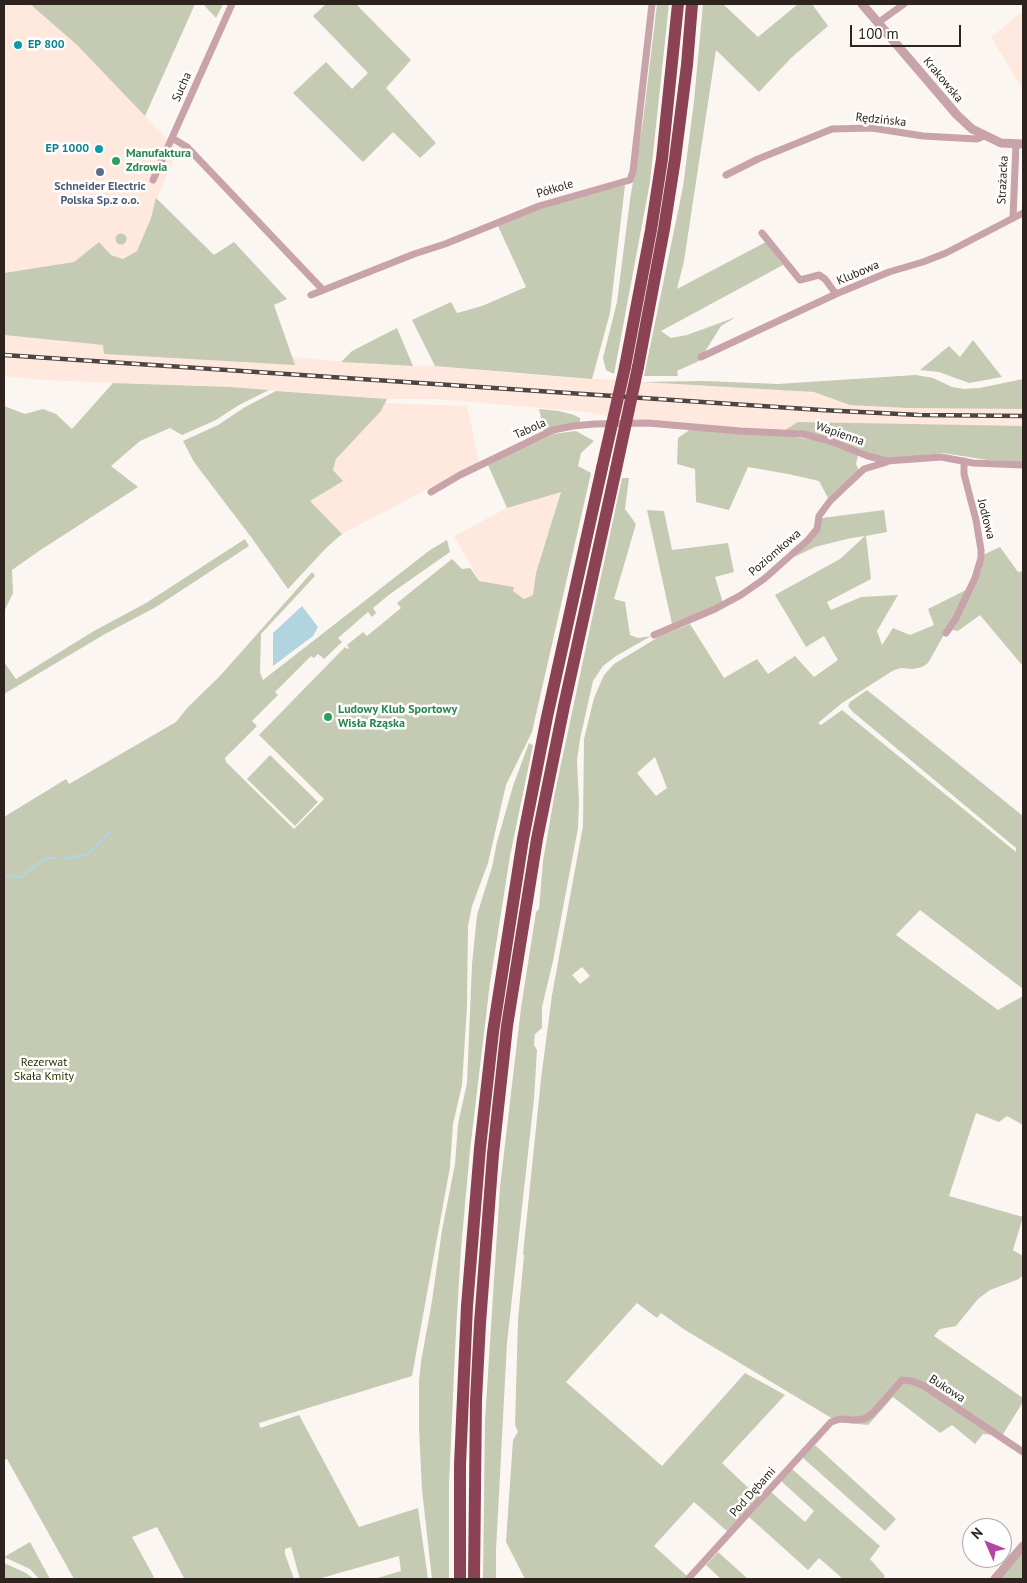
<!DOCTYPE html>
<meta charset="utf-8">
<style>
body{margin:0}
#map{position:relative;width:1027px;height:1583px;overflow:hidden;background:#fcf6f3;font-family:"PT Sans",sans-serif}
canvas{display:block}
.frame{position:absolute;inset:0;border:5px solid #2e231e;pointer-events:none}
.north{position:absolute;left:962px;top:1518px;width:50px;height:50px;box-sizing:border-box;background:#fff;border:1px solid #aba7a5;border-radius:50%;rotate:314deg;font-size:14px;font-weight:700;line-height:20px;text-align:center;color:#2e231e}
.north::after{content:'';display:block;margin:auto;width:18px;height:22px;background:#b545a2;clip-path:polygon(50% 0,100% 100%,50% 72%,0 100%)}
.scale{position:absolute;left:850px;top:25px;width:111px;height:22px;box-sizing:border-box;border:2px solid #2e231e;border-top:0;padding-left:6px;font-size:15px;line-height:18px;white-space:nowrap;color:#2e231e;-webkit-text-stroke:4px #fff;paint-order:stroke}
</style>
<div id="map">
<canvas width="1027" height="1583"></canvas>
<div class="frame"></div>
<div class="north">N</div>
<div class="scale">100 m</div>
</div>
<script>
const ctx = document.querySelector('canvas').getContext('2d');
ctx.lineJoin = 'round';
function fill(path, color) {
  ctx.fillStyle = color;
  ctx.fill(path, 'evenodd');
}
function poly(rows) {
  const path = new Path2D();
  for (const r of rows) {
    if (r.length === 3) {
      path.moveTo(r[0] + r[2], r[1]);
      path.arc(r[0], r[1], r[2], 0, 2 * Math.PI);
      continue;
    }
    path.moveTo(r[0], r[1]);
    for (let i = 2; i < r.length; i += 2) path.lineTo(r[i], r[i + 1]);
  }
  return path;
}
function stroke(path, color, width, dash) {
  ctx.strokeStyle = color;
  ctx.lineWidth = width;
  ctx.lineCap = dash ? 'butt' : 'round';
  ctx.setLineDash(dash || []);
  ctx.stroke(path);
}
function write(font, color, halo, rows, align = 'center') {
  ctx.font = font + ' "PT Sans",sans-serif';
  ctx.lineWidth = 5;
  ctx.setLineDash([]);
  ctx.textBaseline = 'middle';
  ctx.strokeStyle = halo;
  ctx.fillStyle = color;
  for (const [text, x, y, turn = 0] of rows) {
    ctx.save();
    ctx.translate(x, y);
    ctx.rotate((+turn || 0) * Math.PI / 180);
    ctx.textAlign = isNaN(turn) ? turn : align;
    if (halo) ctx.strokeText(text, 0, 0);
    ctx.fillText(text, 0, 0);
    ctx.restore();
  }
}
fill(poly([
 [4,4,30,4,77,45,178,150,157,198,151,218,137,251,123,259,111,255,99,242,74,262,4,273],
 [1023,11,1023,90,991,37],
 [4,335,208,356,292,357,378,365,442,366,511,373,643,382,704,381,778,384,916,375,933,378,952,387,964,389,980,388,1023,379,1023,442,807,432,785,430,739,429,631,420,587,412,436,399,387,399,231,387,41,380,4,376],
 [385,403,467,406,479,462,342,534,310,501,343,481,333,470,336,459,381,411],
 [561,491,536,573,533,595,524,599,513,591,514,587,479,581,454,536,507,508]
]), '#ffe8dd');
fill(poly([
 [30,4,195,4,145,116,77,45],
 [203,4,223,4,216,18],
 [326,4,356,4,411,60,386,88,436,143,420,158,393,132,363,162,293,93,326,62,352,89,368,73,313,16],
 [657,4,669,4,650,182,614,374,606,370,603,358,617,302,630,200,643,121],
 [703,4,723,4,758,37,798,4,812,4,828,26,791,58,759,92,716,50,684,261,677,289,766,242,783,265,661,331,671,338,687,335,736,317,721,326,699,361,677,371,678,376,644,376,683,187,694,101],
 [625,185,610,313,592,379,435,366,412,320,451,302,457,313,482,306,526,287,498,226,535,210,570,198],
 [156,198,214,255,234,242,287,299,274,305,295,365,104,354,103,345,4,335,4,273,74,262,99,242,111,255,123,259,137,251,151,218],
 [121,239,5.5],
 [397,328,413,366,341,362,352,351],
 [973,340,1002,377,969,383,939,372,920,370,949,346,960,357],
 [916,375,933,378,952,387,964,389,980,388,1023,379,1023,409,908,408,850,405,814,392,643,382,704,381,778,384],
 [113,383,231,387,269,390,239,405,216,420,182,435,170,428,140,441,111,466,138,487,39,551,12,570,13,593,4,612,4,406,25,414,43,409,56,414,72,429],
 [276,391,387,399,381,411,336,459,333,470,343,481,310,501,342,534,326,548,288,589,251,537,194,462,183,441,218,425,245,407],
 [539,409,559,411,574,415,580,418,580,422,544,431],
 [798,422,1023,426,1023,462,988,460,943,453,892,459,878,456,830,438,807,432,785,430],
 [692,428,776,434,827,442,858,455,856,464,859,470,828,498,819,481,788,474,748,467,729,510,696,502,695,469,677,464,678,438],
 [576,431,594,441,581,453,578,466,591,473,532,732,506,785,488,863,472,906,468,926,467,1007,462,1085,453,1124,450,1167,412,1376,259,1423,260,1428,299,1415,359,1527,418,1508,428,1579,374,1579,401,1571,399,1556,318,1579,300,1579,291,1547,285,1549,285,1554,294,1579,181,1579,184,1578,157,1527,132,1537,155,1579,74,1579,7,1459,4,1460,4,817,66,779,69,784,176,722,188,707,220,676,312,572,315,576,261,634,260,673,263,680,430,550,447,540,450,552,390,594,373,608,376,613,372,617,368,612,338,638,342,642,324,659,318,654,314,658,311,656,275,692,278,695,252,721,257,726,225,758,226,762,294,829,324,799,259,735,345,647,347,649,349,648,347,645,363,632,367,636,401,608,397,603,452,559,462,569,470,568,479,581,514,587,513,591,524,599,533,595,536,573,561,492,507,508,488,465,553,434],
 [622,478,629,478,625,509,636,524,614,599,625,602,630,635,638,638,651,636,616,656,603,666,593,681,580,739,577,760,579,803,578,828,553,961,542,1007,542,1028,535,1034,534,1045,537,1050,534,1099,507,1343,496,1550,496,1579,483,1579,485,1420,500,1187,521,1008,536,912,539,909,543,861,555,792],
 [647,510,664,511,672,550,728,543,734,572,715,577,723,603,672,624],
 [884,510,887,532,866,536,871,579,827,602,831,610,861,597,898,595,877,631,882,645,893,628,910,635,934,625,928,609,966,590,954,617,928,663,922,667,913,669,901,668,894,670,842,703,818,723,821,725,842,710,1016,852,1016,848,853,712,848,706,850,702,867,690,1023,816,1023,989,920,910,896,935,998,1010,1023,996,1023,1125,1007,1116,999,1122,976,1113,949,1196,1023,1217,1013,1250,1023,1256,1023,1275,1019,1279,990,1290,978,1299,956,1326,940,1329,934,1336,1023,1398,1023,1402,1000,1439,995,1435,983,1434,975,1444,952,1425,940,1433,893,1397,868,1425,838,1422,685,1330,661,1313,657,1318,637,1303,566,1382,662,1466,745,1373,785,1395,722,1463,759,1498,728,1532,694,1502,654,1546,687,1576,684,1579,523,1579,524,1577,506,1542,513,1440,518,1432,515,1425,518,1320,524,1255,523,1254,541,1079,552,995,583,826,584,739,594,698,604,675,614,664,660,636,690,624,724,678,757,659,768,674,795,656,814,677,838,660,824,636,806,647,775,595,840,559,865,536,851,538,815,547,794,557,822,518],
 [655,757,667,788,656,796,637,773],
 [582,967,590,976,580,984,572,975],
 [245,539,249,546,156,607,105,634,4,694,4,662,16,679,94,631,146,603],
 [1000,547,1018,572,1023,571,1023,664,1021,664,980,615,958,631,952,630,983,555],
 [529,743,533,745,510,856,490,983,470,1150,461,1249,456,1331,449,1484,449,1579,432,1579,422,1490,419,1428,419,1382,421,1362,432,1301,442,1230,455,1164,458,1124,467,1083,472,964,477,915,492,867,497,842,513,786],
 [270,755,318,802,295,826,247,779],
 [815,1445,896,1519,885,1531,802,1457],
 [792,1469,880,1546,870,1559,885,1576,883,1579,843,1579,819,1558,808,1570,749,1517,771,1492,805,1522,814,1511,781,1481],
 [30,1542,50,1579,39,1579,30,1569,4,1557],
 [718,1552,748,1579,721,1579,706,1565],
 [1023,1553,1023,1579,1000,1579],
 [4,1563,26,1573,34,1579,4,1579]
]), '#c5cab3');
fill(poly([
 [302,606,318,627,313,636,273,666,273,633]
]), '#b1d4de');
stroke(poly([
 [63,859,88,854,111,831],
 [4,876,21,877,45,858,56,858]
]), '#b1d4de', 2.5);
stroke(poly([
 [879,22,904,4],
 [172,138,187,147,323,290],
 [726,175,758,159,832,129,872,128,923,136,977,139,984,136],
 [153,180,232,4],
 [1013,218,1016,144],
 [762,233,800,280,819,275,825,279,836,294],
 [311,295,414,254,445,244,539,206,630,180,633,171,652,4],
 [701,357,836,294,889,272,923,262,946,253,1023,213],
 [431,492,460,475,553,430,573,426,594,424,648,423,740,431,803,434,830,441,868,456,887,461,941,457,973,463,1023,465],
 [946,633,956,618,975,578,981,558,981,550,976,520,964,474,964,461],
 [654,635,715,609,741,595,764,579,808,540,817,529,819,516,830,501,849,483,864,469,887,462],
 [688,1579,831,1422,840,1419,854,1420,864,1419,872,1414,902,1380,912,1381,924,1386,1023,1452]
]), '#c9a3aa', 7);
stroke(poly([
 [862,4,957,115,972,129,1001,143,1023,144],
 [995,1579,1023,1546]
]), '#c9a3aa', 9);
stroke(poly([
 [625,367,651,230,662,159,678,4],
 [638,367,664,229,675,159,687,65,692,4],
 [460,1579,460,1465,467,1306,480,1148,493,1032,523,839,547,717,602,468],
 [474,1579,476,1400,480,1323,493,1154,507,1026,537,839,564,706,616,469]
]), '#8b4254', 12);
const rail = poly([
 [4,355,821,410,919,415,1023,416]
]);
stroke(rail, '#4f4440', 4.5);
stroke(rail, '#fff', 2.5, [8]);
stroke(poly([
 [602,468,625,367],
 [616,469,638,367]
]), '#8b4254', 12);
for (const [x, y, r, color] of [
 [18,45,5,"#0f9aa8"],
 [99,149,5,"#0f9aa8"],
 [116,161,5,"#2e9e5b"],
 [100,172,5,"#5c6f8a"],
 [328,717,5,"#2e9e5b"]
]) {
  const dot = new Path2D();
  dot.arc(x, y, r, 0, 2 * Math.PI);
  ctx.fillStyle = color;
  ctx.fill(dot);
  stroke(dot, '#fff', 2);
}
write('bold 12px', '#0d838f', '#fff', [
 ["EP 800",28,45],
 ["EP 1000",89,149,"right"]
], 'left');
write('12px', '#2e231e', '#fff', [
 ["Krakowska",943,80,50],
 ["Sucha",182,87,-66],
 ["Rędzińska",881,120,6],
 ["Strażacka",1003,180,-87],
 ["Półkole",555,189,-17],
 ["Klubowa",858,273,-23],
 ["Tabola",530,429,-24],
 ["Wapienna",840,434,19],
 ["Jodłowa",986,519,76],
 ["Poziomkowa",775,553,-41],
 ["Bukowa",947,1389,33],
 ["Pod Dębami",753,1492,-48]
]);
write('bold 12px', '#27864d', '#fff', [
 ["Manufaktura",126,154],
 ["Zdrowia",126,168],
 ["Ludowy Klub Sportowy",338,710],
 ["Wisła Rząska",338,724]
], 'left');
write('bold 12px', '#4e5e75', '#fff', [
 ["Schneider Electric",100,187],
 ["Polska Sp.z o.o.",100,201]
]);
write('12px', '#2b3100', '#fff', [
 ["Rezerwat",44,1063],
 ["Skała Kmity",44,1077]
]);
</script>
